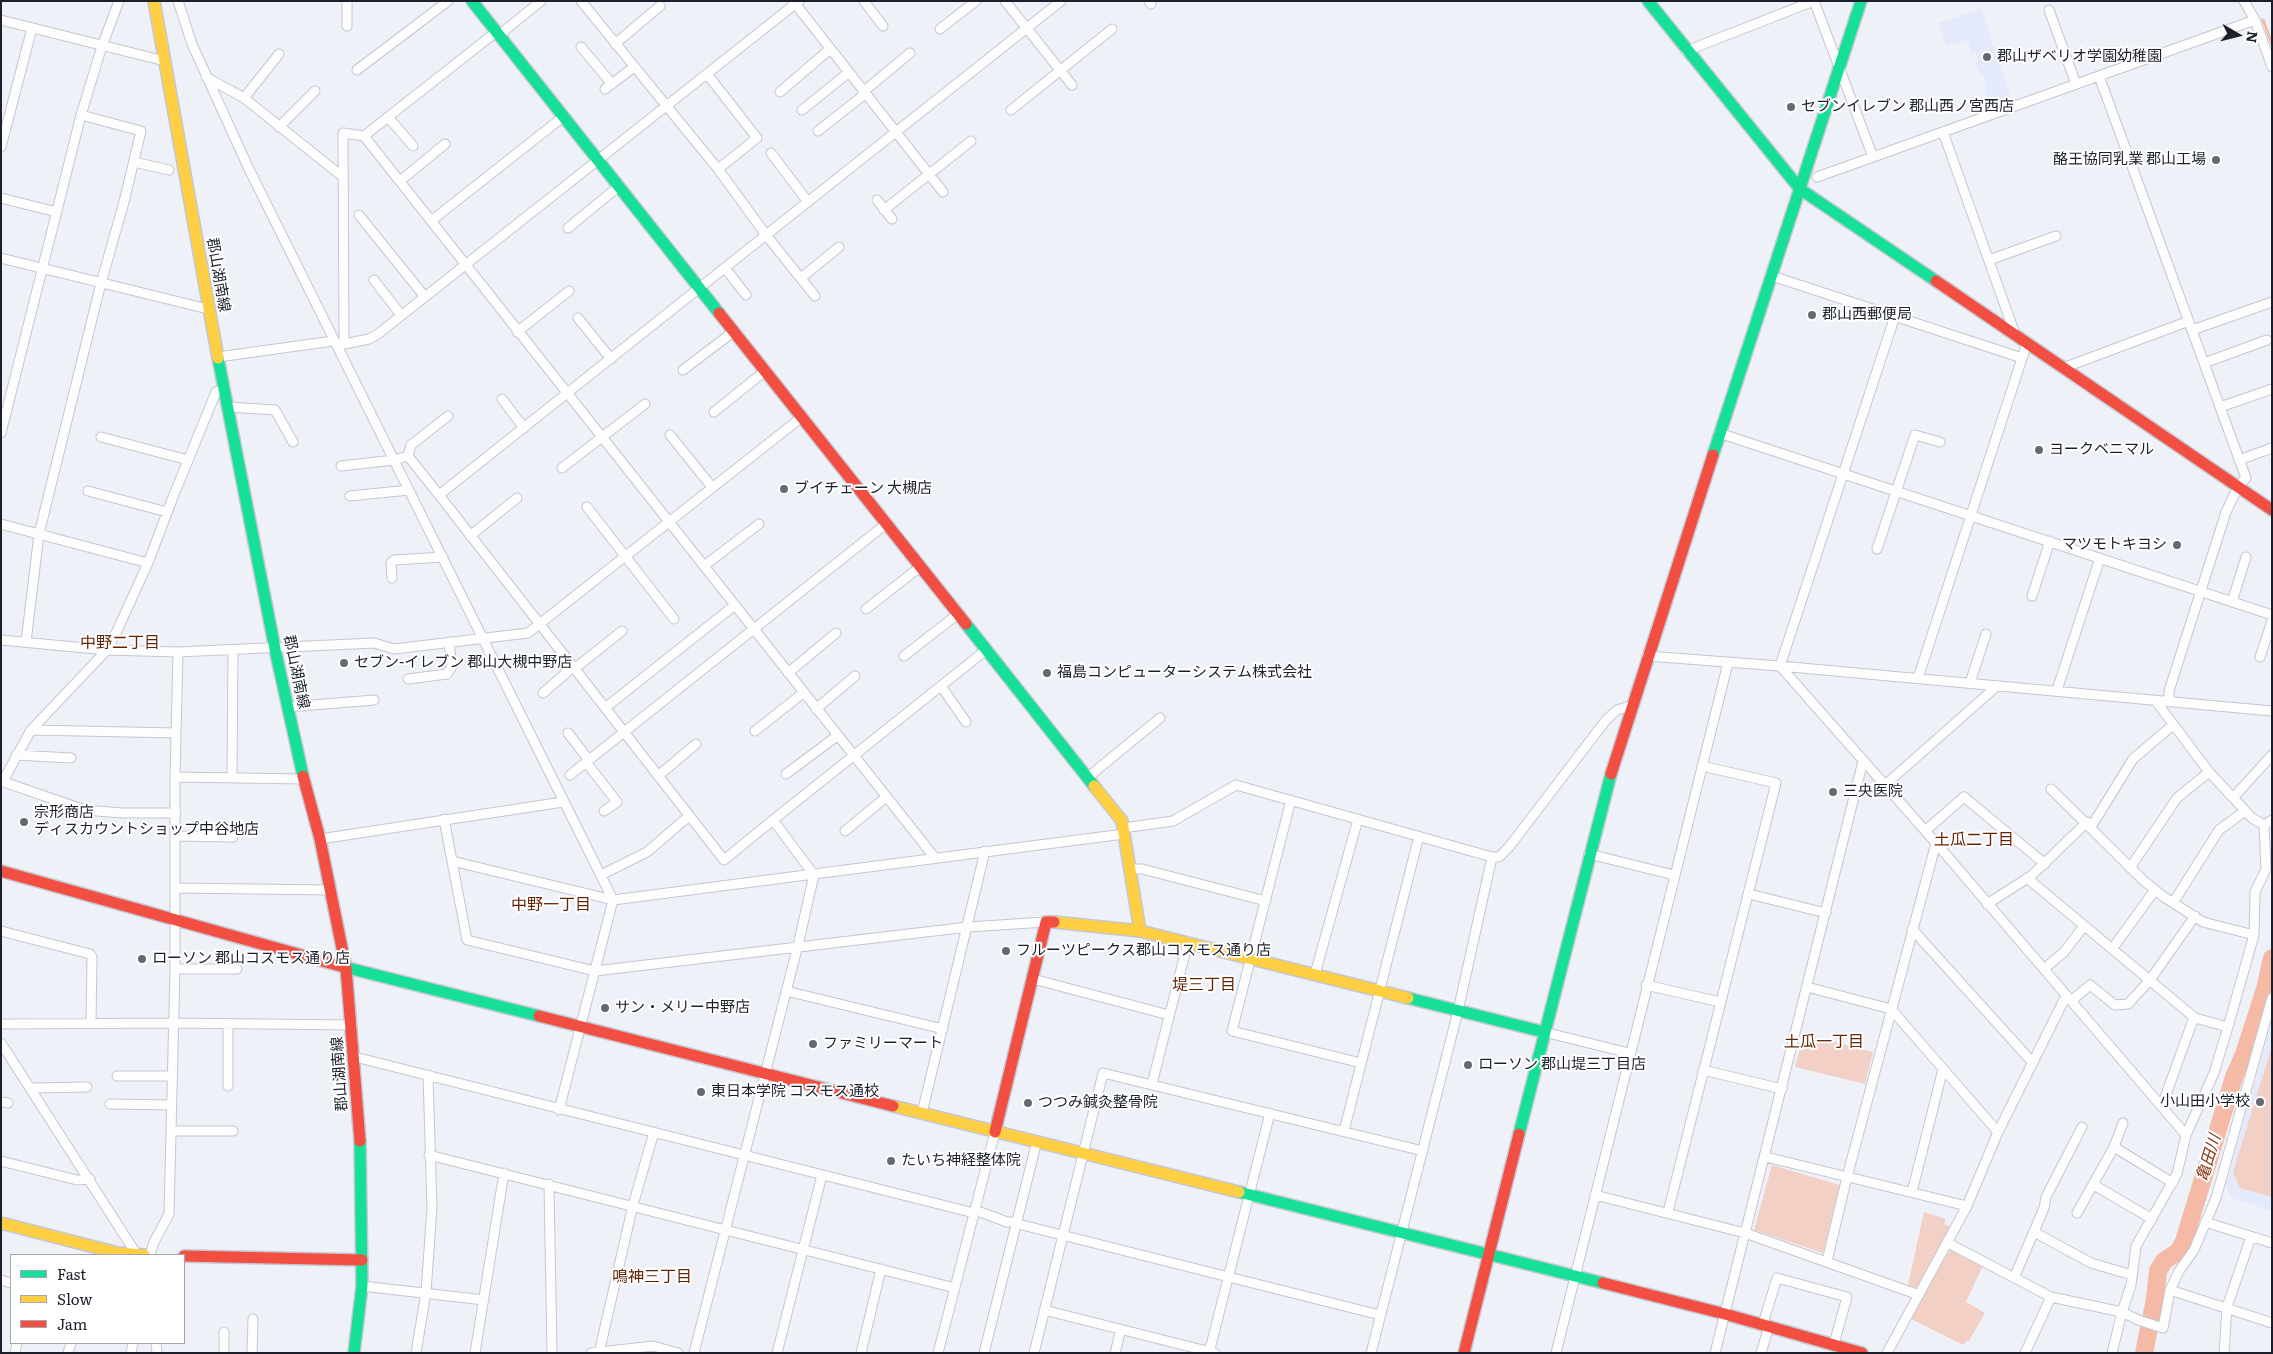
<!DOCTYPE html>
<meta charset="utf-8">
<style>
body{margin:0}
#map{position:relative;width:2273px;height:1354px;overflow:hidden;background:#eff1f9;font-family:Literata,serif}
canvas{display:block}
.frame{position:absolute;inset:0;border:2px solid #1c202c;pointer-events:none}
.legend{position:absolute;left:10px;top:1254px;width:175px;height:90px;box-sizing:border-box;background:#fff;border:1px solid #a4a6ab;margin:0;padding:6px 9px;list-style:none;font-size:15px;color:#1c202c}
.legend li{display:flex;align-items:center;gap:10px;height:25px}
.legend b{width:25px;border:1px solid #a4a6ab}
.north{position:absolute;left:2213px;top:10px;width:50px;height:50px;-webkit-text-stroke:4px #fff;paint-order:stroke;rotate:98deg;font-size:14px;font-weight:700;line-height:20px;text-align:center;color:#1c202c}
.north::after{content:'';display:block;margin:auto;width:18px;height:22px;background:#1c202c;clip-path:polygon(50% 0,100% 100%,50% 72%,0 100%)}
</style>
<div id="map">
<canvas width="2273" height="1354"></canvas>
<div class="frame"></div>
<ul class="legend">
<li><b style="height:6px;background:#16e098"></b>Fast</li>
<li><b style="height:6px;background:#ffcf43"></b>Slow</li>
<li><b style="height:6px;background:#f24e42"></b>Jam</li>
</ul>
<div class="north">N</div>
</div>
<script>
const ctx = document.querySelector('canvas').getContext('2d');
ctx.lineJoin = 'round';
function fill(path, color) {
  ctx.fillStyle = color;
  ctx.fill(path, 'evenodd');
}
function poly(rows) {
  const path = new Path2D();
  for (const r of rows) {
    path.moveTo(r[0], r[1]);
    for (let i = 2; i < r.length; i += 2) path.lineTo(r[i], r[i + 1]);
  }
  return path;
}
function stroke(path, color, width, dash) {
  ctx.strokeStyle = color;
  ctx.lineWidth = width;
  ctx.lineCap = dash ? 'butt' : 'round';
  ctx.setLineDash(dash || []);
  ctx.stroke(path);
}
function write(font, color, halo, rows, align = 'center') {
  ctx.font = font + ' Literata,"Noto Sans JP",serif';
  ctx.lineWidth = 4;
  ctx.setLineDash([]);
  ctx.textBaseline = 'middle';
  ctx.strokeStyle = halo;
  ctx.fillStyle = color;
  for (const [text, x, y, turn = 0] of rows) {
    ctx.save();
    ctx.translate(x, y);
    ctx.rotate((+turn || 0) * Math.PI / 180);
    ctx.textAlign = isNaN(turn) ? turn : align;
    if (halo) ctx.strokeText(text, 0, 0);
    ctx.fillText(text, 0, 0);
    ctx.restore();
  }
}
fill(poly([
 [1981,9,2011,97,1995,102,1993,97,1988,99,1984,86,1987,84,1984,75,1980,76,1975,62,1978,61,1976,52,1972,53,1967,40,1946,46,1938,23],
 [2272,1021,2272,1211,2230,1197,2226,1184]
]), '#e5eafb');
fill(poly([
 [1804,1034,1873,1052,1865,1084,1795,1067],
 [2272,1046,2272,1197,2240,1188,2233,1172],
 [1772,1165,1840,1185,1823,1253,1754,1230],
 [1924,1212,1946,1219,1944,1224,1951,1227,1920,1287,1916,1288,1908,1285],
 [1954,1249,1983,1265,1966,1302,1985,1313,1969,1341,1967,1340,1963,1345,1909,1318,1950,1250]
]), '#f2d0c6');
stroke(poly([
 [2263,20,2272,44]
]), '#f5baa5', 3);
stroke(poly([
 [2144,1353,2155,1299,2158,1271,2164,1261,2179,1251,2184,1241,2234,1077,2244,1054,2265,989,2272,958]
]), '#f5baa5', 18);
const street = poly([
 [178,1,192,44,248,167,613,900,559,1110],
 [581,1,718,169,766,235,1061,1],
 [793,1,943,192],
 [864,1,883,26],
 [1005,1,1072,85],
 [1149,1,1151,4],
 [1814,1,1873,157,2255,20],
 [2244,1,2255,20,2272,67],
 [2049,10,2076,84],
 [1,20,165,61],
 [347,26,347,1],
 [940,29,976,1],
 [499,35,541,1],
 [615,44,660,6],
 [581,47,612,84],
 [1686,51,1814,1],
 [357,70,448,1],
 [707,74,757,138,718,169],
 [2099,76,2246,478,2238,487,2226,512,2169,691,2169,701],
 [206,77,244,98,343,177],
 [605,89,634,67],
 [780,92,830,49],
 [863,92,910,53],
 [244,98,279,54],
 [802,110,848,73],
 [1011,110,1112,29],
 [388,117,413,146],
 [279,127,315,91],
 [818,131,865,94],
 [1943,132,2015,334],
 [364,136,496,32],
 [1,147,32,28],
 [771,153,808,202],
 [134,162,169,170],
 [1817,177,1873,157],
 [400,181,445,144],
 [1,198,57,212],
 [877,200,892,219],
 [884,210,971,141],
 [359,215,425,297],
 [431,221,563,117],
 [568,228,618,187],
 [1,258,208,309],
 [1989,260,2056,236],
 [725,268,746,295],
 [1772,276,2022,358],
 [801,278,839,247],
 [374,280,401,315],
 [1895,316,1780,666,1936,843,2186,1135],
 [578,318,611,359],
 [2192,330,2272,302],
 [517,332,569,291],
 [344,344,343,133,364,136,935,858],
 [339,345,369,339,378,334,799,1],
 [218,357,333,341],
 [2204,363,2267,340],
 [2063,368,2189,321],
 [683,370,733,332],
 [502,399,524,428],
 [228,407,275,410,293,442],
 [2220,407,2272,389],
 [714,412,765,371],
 [1,433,81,115,102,46,119,1],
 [1719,433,2272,615],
 [670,435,712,487],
 [101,437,188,460],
 [2239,460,2272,448],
 [341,466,394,460,408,456],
 [562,468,645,404],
 [88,491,167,512],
 [439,495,408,456,411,445,448,416],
 [350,496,409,490],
 [587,507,674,619],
 [1,524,148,563],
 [470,536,517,498],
 [1877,549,1915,435,1940,442],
 [704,566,759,524],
 [392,578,391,563,394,560,443,557],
 [2032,596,2050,541],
 [2232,602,2246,557],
 [866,609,920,567],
 [1,640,107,650,178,652,374,643,394,649,528,633,802,417],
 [26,642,39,534,101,283,124,202,141,131,81,115],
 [904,656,958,614],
 [1647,656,1780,666,2272,711],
 [2260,657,2272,621],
 [788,673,836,633],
 [1918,678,2027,343],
 [408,679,447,674,452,666,449,642],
 [1970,683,1986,634],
 [941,686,966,722],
 [2057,690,2100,558],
 [543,693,573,667,578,666,622,631],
 [2155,700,2209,772,2252,818,2264,825],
 [288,707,374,700],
 [605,708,735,605],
 [816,709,855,676],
 [31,730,176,733],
 [755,731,803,693],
 [568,733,589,760],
 [16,755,71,758],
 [586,762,617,802,604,811],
 [786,774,837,736],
 [570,775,886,524],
 [658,776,696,744],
 [175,777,304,779],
 [232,778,233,650],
 [1087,778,1160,718],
 [1,781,85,810,122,813,176,813],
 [3,781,31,730,107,650,116,633,148,563,173,497,216,392,224,389],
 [1885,785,1997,686],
 [2051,789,2144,881,2164,897,2203,922,2254,935],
 [2233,798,2272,755],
 [1291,800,1232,1031,1361,1063],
 [444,819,467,940,595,971,968,927,1046,922],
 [773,820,986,650],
 [2091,827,2133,759,2173,725],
 [1123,828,1173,821,1236,785,1492,857],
 [845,831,885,798],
 [1925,831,1964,797,2045,864],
 [176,836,233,837],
 [320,839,563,802],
 [1589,854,1674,875],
 [452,861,613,900,1124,834],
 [2130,868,2177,798,2209,772],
 [1130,869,1142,869,1266,901],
 [601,875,647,852,689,816],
 [2027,878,2195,1018,2228,1027],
 [176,888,330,890],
 [1749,894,1826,913],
 [2173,903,2219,830,2245,811],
 [1987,904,2031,876,2087,822],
 [1912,929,2033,1063],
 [1,931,90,954,92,957,91,1023],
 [2112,949,2155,890],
 [175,969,237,969],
 [2044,969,2064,952,2084,926],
 [1315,974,1358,819],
 [1033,979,1169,1015],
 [1646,985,1720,1002],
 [1807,987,1891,1009,1998,1132],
 [786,991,943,1029],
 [2071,1001,2090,985,2115,1005,2128,1004,2150,980,2195,916],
 [1,1024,173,1023,352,1025],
 [228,1024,228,1086],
 [1544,1032,1629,1053],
 [1,1043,137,1255],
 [355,1057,974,1213],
 [1703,1070,1782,1089],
 [117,1076,172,1076],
 [1152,1084,1188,942],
 [32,1088,87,1087],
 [1,1102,8,1103],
 [110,1104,171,1105],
 [2162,1106,2194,1017],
 [922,1113,985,851],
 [171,1131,233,1131],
 [1344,1131,1419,836],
 [2114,1147,2173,1183],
 [429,1155,955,1288],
 [1766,1157,1967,1206],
 [1,1161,77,1180,90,1179],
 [549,1184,552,1353],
 [2094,1185,2152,1219],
 [1912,1192,1943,1069],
 [1595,1195,1745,1233,1919,1295],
 [980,1212,1007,1222,1017,1222],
 [1668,1212,1776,783,1702,766],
 [2077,1213,2114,1147,2123,1123],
 [2205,1222,2272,1243],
 [1022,1225,1380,1315],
 [2034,1232,2091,1263,2132,1275],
 [1948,1243,2051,1297,2122,1312,2138,1320,2163,1328,2170,1290,2179,1271,2194,1250,2216,1198,2272,998],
 [150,1255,154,1242,169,1214,175,969,175,777,178,652],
 [1827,1261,1847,1177,1936,843],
 [2014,1278,2044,1208,2046,1197,2082,1127],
 [1,1280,11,1283],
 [362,1286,484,1300],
 [2170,1290,2272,1323],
 [1044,1310,1215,1353],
 [1763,1324,1777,1278,1847,1297,1834,1344],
 [156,1343,157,1353],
 [15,1353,17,1343],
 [68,1353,71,1343],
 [131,1353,133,1343],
 [224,1353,224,1332],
 [252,1353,253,1319],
 [416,1353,426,1292,432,1208,428,1075],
 [475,1353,504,1173],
 [591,1353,653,1346,678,1353],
 [599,1353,633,1205,654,1132],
 [694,1353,798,945,814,875,773,820,724,860,439,495,766,235,815,296],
 [777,1353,822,1175],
 [861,1353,881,1269],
 [938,1353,995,1132],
 [984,1353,1035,1149],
 [1034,1353,1103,1073,1423,1151],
 [1115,1353,1121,1329],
 [1209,1353,1270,1113],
 [1371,1353,1458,1011,1492,857,1499,857,1509,847,1606,720,1617,710,1630,706],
 [1556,1353,1728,663],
 [1715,1353,1863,761],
 [1761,1353,1769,1326],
 [1887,1353,1967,1206,1998,1132,2066,996],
 [2025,1353,2051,1297],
 [2112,1353,2122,1312,2131,1285,2136,1246,2177,1174,2186,1135,2214,1073,2228,1027,2254,935,2255,892,2266,869,2264,825,2272,820],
 [2224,1353,2227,1307,2251,1237]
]);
const fast = poly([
 [472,1,719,313],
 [1648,1,1800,189,1936,281],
 [218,358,275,649,303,776],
 [1713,455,1861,1],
 [966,624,1094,786],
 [344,967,539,1016],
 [1408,998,1544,1032],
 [1519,1134,1611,774],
 [1239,1192,1603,1283],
 [354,1353,362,1286,360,1141]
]);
const slow = poly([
 [154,1,218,358],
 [1094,786,1122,821,1140,931],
 [1054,922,1140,931,1408,998],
 [893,1106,1239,1192],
 [1,1223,118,1253,144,1255]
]);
const jam = poly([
 [1936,281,2272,510],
 [719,313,966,624],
 [1611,774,1713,455],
 [303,776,320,839,346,968,360,1141],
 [1,871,344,967],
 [539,1016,893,1106],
 [995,1132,1046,922,1054,922],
 [184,1256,362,1260],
 [1603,1283,1725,1314,1862,1353],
 [1464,1353,1519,1134]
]);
stroke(street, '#c4c7d1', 11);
stroke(fast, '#c4c7d1', 14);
stroke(slow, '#c4c7d1', 14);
stroke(jam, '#c4c7d1', 14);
stroke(street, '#fdfdfe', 9);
stroke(fast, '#16e098', 11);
stroke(slow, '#ffcf43', 11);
stroke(jam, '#f24e42', 11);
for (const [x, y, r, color] of [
 [1987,57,5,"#666974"],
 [1791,107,5,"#666974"],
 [2216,160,5,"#666974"],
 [1812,315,5,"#666974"],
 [2039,450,5,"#666974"],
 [784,489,5,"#666974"],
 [2177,545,5,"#666974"],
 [344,663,5,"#666974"],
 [1047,673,5,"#666974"],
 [1833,792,5,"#666974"],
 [24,822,5,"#666974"],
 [1006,951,5,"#666974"],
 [142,959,5,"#666974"],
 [605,1008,5,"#666974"],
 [813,1044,5,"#666974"],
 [1468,1065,5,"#666974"],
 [701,1092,5,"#666974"],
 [2260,1102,5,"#666974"],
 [1028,1103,5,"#666974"],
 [891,1161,5,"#666974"]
]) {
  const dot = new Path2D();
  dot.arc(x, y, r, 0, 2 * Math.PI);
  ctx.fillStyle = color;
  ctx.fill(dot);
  stroke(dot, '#fff', 2);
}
write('15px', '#1c202c', '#fff', [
 ["郡山ザベリオ学園幼稚園",1997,57],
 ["セブンイレブン 郡山西ノ宮西店",1801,107],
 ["酪王協同乳業 郡山工場",2206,160,"right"],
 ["郡山西郵便局",1822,315],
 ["ヨークベニマル",2049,450],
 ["ブイチェーン 大槻店",794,489],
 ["マツモトキヨシ",2167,545,"right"],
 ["セブン-イレブン 郡山大槻中野店",354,663],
 ["福島コンピューターシステム株式会社",1057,673],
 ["三央医院",1843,792],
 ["宗形商店",34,813],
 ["ディスカウントショップ中谷地店",34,830],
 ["フルーツピークス郡山コスモス通り店",1016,951],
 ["ローソン 郡山コスモス通り店",152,959],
 ["サン・メリー中野店",615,1008],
 ["ファミリーマート",823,1044],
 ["ローソン 郡山堤三丁目店",1478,1065],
 ["東日本学院 コスモス通校",711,1092],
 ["小山田小学校",2250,1102,"right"],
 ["つつみ鍼灸整骨院",1038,1103],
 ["たいち神経整体院",901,1161]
], 'left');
write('15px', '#1c202c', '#fff', [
 ["郡山湖南線",218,275,80],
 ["郡山湖南線",296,672,78],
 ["郡山湖南線",340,1074,-94]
]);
write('16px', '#652607', '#fff', [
 ["中野二丁目",120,643],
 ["土瓜二丁目",1974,840],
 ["中野一丁目",551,905],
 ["堤三丁目",1204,985],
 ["土瓜一丁目",1824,1042],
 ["鳴神三丁目",652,1277]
]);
write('italic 16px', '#863b19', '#fff', [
 ["亀田川",2209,1158,-73]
]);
</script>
